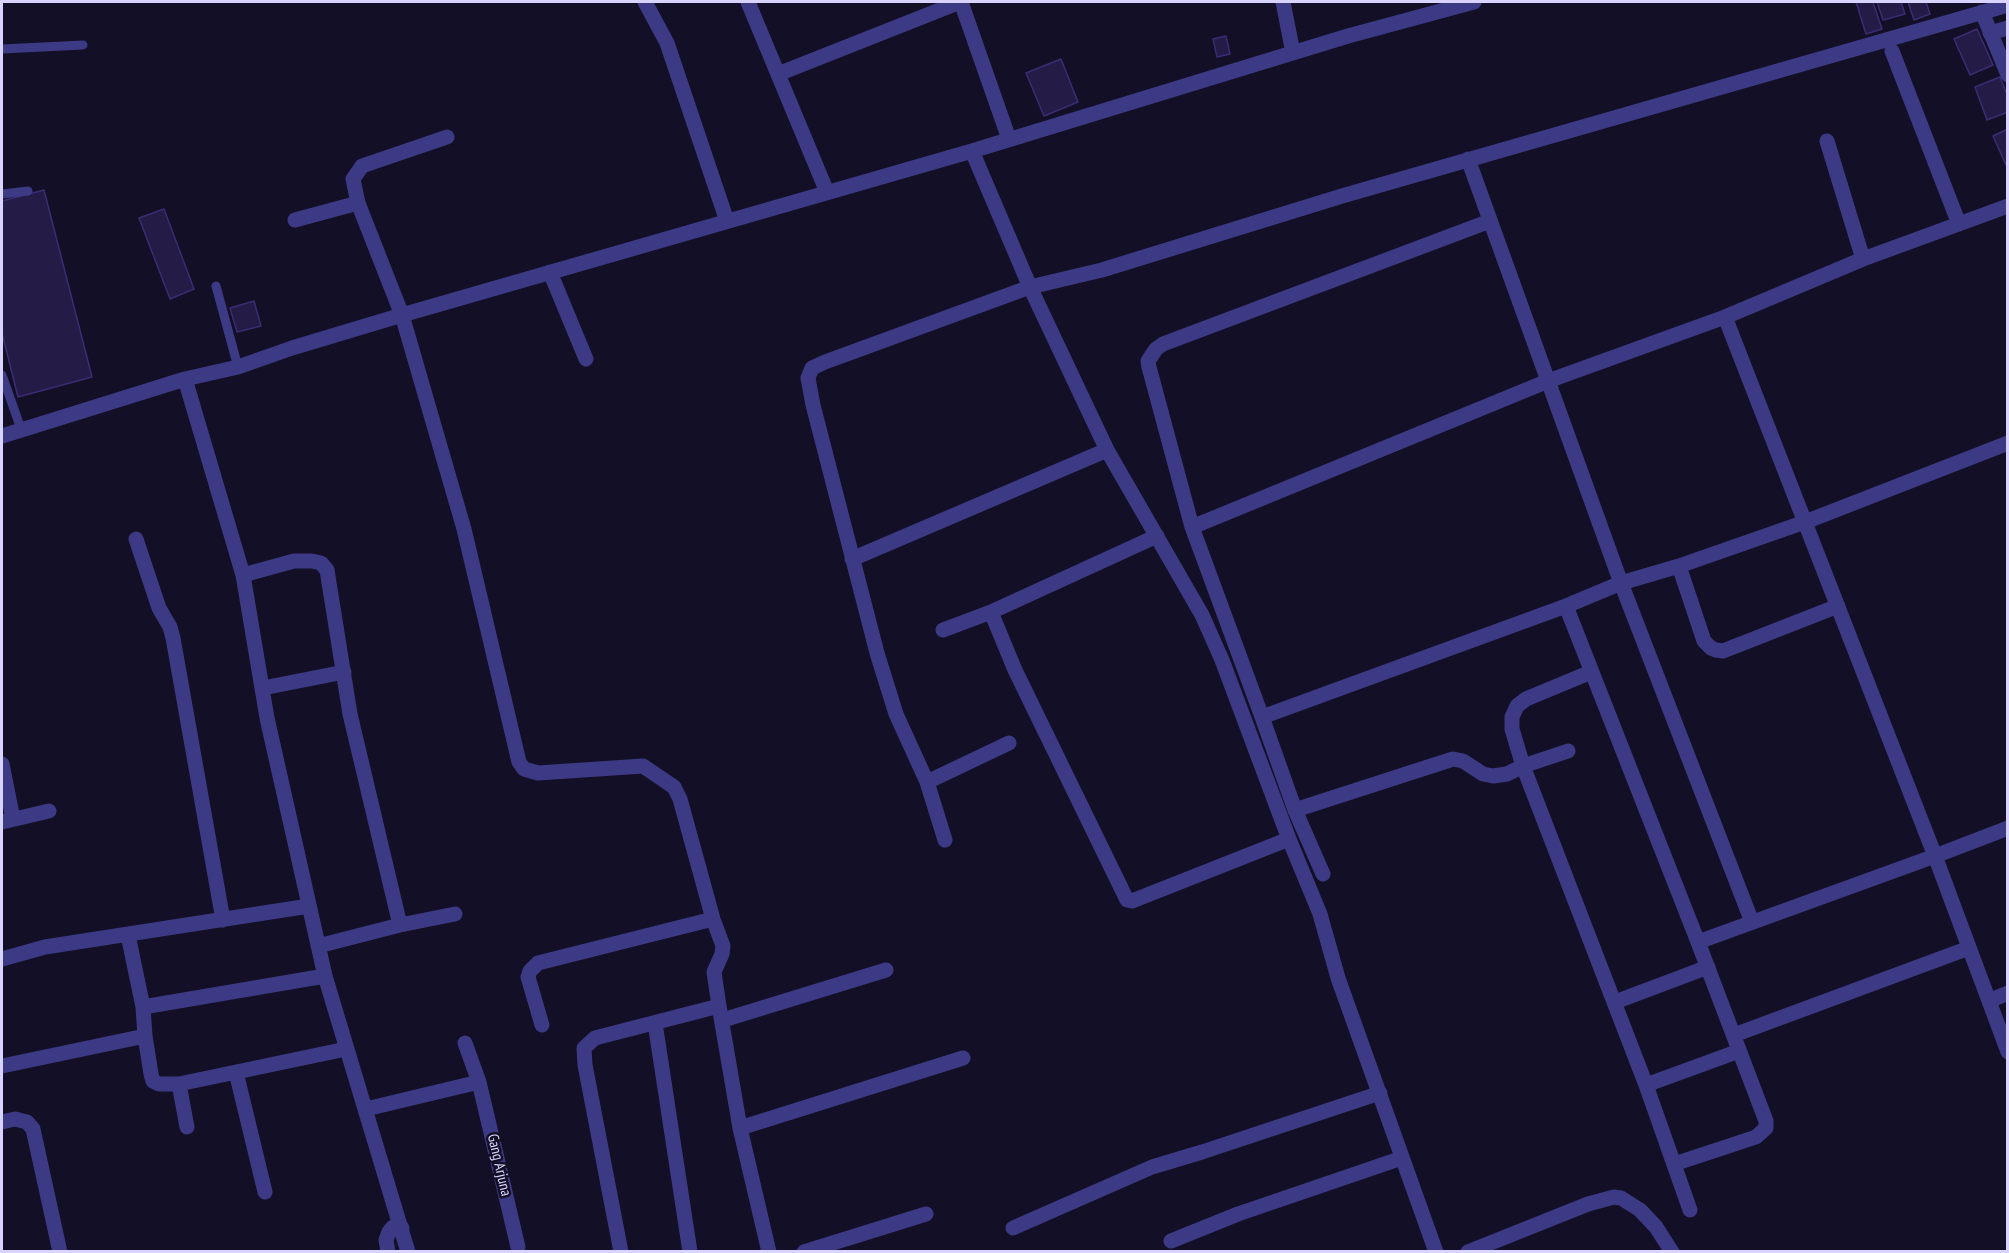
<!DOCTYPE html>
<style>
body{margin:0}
#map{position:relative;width:2009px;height:1253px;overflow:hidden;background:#130f26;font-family:"PT Sans Narrow",sans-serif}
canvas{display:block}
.frame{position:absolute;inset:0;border:3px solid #d9d4ff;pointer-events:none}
</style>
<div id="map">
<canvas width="2009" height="1253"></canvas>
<div class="frame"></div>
</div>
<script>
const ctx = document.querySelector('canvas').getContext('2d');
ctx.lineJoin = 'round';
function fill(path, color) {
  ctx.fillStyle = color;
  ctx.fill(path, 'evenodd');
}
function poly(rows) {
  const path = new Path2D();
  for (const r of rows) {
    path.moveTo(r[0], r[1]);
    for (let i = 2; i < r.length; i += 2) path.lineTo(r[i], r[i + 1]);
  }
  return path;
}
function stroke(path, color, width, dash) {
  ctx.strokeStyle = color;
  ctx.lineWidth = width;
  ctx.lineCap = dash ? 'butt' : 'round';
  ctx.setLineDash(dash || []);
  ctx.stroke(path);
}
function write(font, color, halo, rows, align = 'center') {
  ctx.font = font + ' "PT Sans Narrow",sans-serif';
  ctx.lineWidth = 5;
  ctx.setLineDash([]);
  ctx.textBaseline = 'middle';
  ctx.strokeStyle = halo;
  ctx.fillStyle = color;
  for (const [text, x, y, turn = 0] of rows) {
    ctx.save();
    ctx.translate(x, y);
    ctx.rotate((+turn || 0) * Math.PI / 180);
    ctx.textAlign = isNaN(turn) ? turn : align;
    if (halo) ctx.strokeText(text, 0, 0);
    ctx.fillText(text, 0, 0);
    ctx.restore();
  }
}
const building = poly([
 [1856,2,1873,2,1882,29,1866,34,1856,2],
 [1877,2,1901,2,1905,14,1883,20,1877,2],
 [1908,2,1926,2,1930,14,1914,20,1908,2],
 [1977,29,1993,65,1970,75,1954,39,1977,29],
 [1226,36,1230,54,1217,57,1213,39,1226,36],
 [1061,59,1078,102,1044,116,1026,73,1061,59],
 [2000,77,2008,97,2008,112,1987,120,1975,87,2000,77],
 [2008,129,2008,165,2006,165,1993,136,2008,129],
 [44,190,92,377,18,397,2,333,2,201,44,190],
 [164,209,194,289,170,299,139,218,164,209],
 [254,301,261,326,237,332,230,308,254,301]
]);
fill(building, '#241b47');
stroke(building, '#3b2d73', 1.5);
stroke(poly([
 [2,49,83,45],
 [2,194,28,191],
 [216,286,238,367],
 [2,375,21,429]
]), '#3d3a85', 9);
stroke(poly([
 [645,2,667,43,727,221],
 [748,2,827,192],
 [961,2,1009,139],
 [1283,2,1293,53],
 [1982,12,2008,75],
 [1990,33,2008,28],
 [1892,51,1959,224],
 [778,74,960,2],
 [1827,141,1863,259],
 [972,151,1030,287,1102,270,1342,196,2008,5],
 [1468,159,1621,583,1752,922],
 [358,203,353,179,362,166,447,137],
 [295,220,358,203,402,315,464,529,519,762,524,769,538,773,643,766,674,787,680,799,713,919,723,946,722,954,714,972,719,1006,740,1128,769,1252],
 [1490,221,1163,344,1156,349,1148,361,1149,367,1192,527,1262,717,1566,606,1698,942],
 [550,272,586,359],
 [1725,317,1935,856,2008,1052],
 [185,379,243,575,267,718,325,976,408,1252],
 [2,436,185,379,238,367,292,348,402,315,972,151,1348,36,1474,2],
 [1192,527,1548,381,1725,317,1863,259,2008,206],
 [136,539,159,608,170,627,173,638,223,920],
 [852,559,1107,450],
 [1679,566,1704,641,1711,648,1716,650,1723,651,1838,606],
 [243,575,294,561,312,561,321,563,327,570,350,714,400,925,318,946],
 [1566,606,1621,583,1679,566,1805,522,2008,443],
 [991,612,1015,670,1127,900,1132,901,1289,839],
 [943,630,991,612,1157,536],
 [1591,672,1526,699,1517,706,1512,717,1512,729,1523,766,1646,1085,1690,1210],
 [263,688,344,672],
 [1262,717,1295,810,1323,874],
 [2,764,13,819],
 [927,782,1009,743],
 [1295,810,1453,759,1463,761,1483,774,1493,776,1507,774,1523,766,1568,751],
 [2,822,49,811],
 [945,840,927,782,896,714,877,653,813,405,808,378,812,368,825,362,1030,287,1107,450,1202,615,1222,660,1289,839,1320,914,1338,978,1436,1252],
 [400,925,455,914],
 [128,935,143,1007,145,1036,151,1074,153,1081,159,1084,179,1084,346,1049],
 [2,959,45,947,309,906],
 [1989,1001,2008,993],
 [1615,1002,1708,967],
 [143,1007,325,976],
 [723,1020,886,970],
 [655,1023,690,1252],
 [542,1025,528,977,530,971,538,963,713,919],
 [1734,1035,1969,948],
 [2,1066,145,1036],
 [236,1072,265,1192],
 [479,1082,518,1247],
 [179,1084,187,1127],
 [1646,1085,1739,1051],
 [366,1109,479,1082,465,1043],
 [2,1122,15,1119,27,1122,33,1129,60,1252],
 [740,1128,963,1058],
 [1674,1164,1756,1137,1766,1128,1766,1121,1698,942,1935,856,2008,828],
 [1013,1228,1152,1167,1202,1152,1380,1093],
 [1171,1241,1238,1214,1402,1158],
 [388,1252,386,1240,389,1232,393,1227,402,1228],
 [621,1252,585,1065,584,1048,595,1038,719,1006],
 [804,1252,926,1214],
 [1468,1252,1588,1204,1614,1197,1621,1198,1640,1210,1656,1227,1672,1252]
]), '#3d3a85', 15);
write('15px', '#d9d4ff', '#130f26', [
 ["Gang Arjuna",499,1165,77]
]);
</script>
